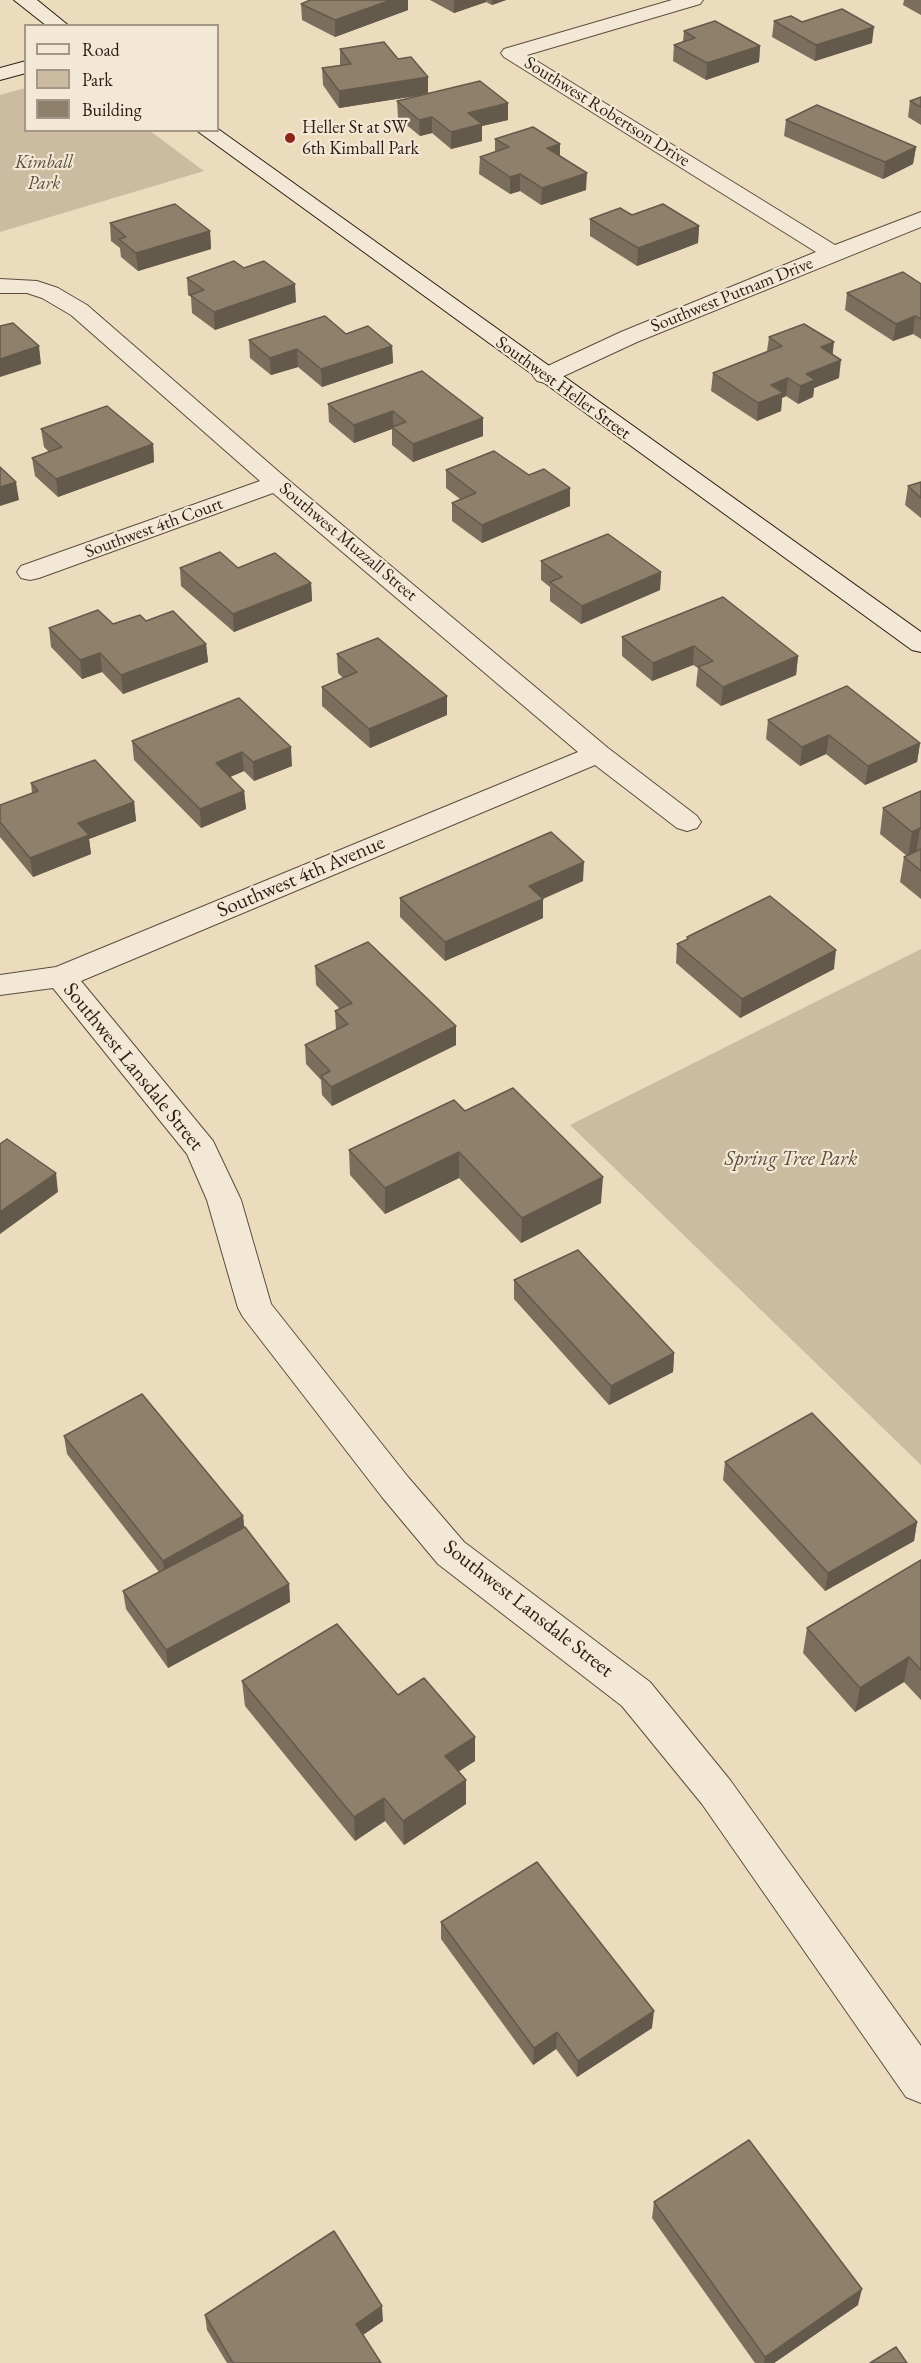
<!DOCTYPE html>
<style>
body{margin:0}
#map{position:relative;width:921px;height:2363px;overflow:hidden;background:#ebdcbe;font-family:"EB Garamond",serif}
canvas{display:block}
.legend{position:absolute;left:24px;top:24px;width:195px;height:108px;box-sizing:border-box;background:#f2e8d5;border:2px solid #a39787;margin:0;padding:8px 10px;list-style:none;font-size:18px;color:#2c1d12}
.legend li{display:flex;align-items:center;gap:12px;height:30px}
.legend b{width:30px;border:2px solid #a39787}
</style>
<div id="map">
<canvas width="921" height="2363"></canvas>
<ul class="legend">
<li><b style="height:8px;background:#f2e8d5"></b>Road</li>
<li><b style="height:16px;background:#cbbca1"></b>Park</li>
<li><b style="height:16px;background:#8f806b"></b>Building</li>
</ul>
</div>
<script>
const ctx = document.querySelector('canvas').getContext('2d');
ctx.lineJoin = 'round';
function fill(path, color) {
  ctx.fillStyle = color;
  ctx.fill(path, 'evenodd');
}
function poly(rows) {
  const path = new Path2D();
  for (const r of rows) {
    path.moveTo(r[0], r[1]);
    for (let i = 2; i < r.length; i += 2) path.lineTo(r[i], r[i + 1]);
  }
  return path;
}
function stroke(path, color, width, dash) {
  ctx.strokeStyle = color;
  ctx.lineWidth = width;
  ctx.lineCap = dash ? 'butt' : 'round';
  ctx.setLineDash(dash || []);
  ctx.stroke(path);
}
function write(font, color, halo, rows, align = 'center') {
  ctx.font = font + ' "EB Garamond",serif';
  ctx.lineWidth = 4.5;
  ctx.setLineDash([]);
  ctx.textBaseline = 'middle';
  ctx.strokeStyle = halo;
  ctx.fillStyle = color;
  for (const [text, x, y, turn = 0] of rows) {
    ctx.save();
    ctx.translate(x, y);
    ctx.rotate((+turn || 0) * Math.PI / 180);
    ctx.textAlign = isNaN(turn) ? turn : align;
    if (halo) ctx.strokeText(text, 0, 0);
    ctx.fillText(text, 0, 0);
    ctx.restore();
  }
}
fill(poly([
 [25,88,26,130,150,131,204,171,0,232,0,95],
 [921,949,921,1465,570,1125]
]), '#cbbca1');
const street = poly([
 [672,0,703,0,700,4,527,55,835,245,921,212,921,227,637,342,553,381,545,383,537,381,533,376,537,371,621,332,816,252,504,57,501,53,504,49,672,0],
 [0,279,37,281,58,288,87,305,286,478,608,748,697,816,701,822,697,828,687,831,677,828,595,765,81,981,213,1141,241,1200,271,1304,408,1477,464,1542,650,1682,730,1780,921,2046,921,2103,906,2097,702,1804,622,1706,438,1564,382,1497,243,1317,238,1308,207,1200,187,1154,53,988,0,995,0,975,56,967,578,752,273,493,39,578,30,580,21,578,17,572,21,566,260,481,71,315,42,298,27,293,0,293,0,279]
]);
const secondary = poly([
 [14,0,37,0,69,26,47,26,14,0],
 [26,61,26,73,0,80,0,68,26,61],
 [218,129,921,632,921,652,912,650,196,130,218,130,218,129]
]);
stroke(street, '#5c4d3d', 2);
stroke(secondary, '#2c1d12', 2);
fill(street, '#f2e8d5');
fill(secondary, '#f2e8d5');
fill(poly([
 [310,0,408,0,408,10,335,37,302,20,301,4],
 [430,0,506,0,492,5,486,2,454,13],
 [904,0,921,0,921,15,903,5],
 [774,21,872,43,815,61,772,37],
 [684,31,760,46,759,62,706,80,673,61,674,45,683,41],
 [340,49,398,59,428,77,428,94,339,108,323,85,322,68,340,65],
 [921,97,921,125,908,117,910,101],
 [397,101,508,103,508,120,482,126,482,141,451,149,432,133,420,136,398,118],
 [786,120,916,147,913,164,883,179,784,136],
 [495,139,560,156,586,190,541,205,520,191,510,194,479,174,480,157,495,152],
 [632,215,699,226,698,243,637,266,590,236,590,219],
 [110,223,210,231,211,249,138,271,121,257,120,248,111,241],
 [244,268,296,302,215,330,192,313,191,297,188,295,187,278],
 [921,284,921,339,913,334,893,341,845,310,847,293],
 [346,334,392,346,393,363,322,387,298,367,271,375,250,358,249,340],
 [769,337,832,355,839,378,814,388,813,397,798,404,786,396,782,398,781,411,757,421,711,391,713,373,767,351],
 [422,371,483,436,413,462,392,445,392,429,354,443,329,422,328,404],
 [41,429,153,444,154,462,58,497,35,476,32,458,49,452,44,447],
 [446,470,570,506,482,543,452,521,452,503,460,499,446,488],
 [921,482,921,518,905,505,908,486],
 [541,561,661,572,660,590,581,624,550,601,550,587,541,580],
 [180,568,238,568,311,583,312,601,234,632,181,586],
 [146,621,206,644,208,662,123,694,102,672,82,679,51,647,49,628,113,624],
 [622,637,798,656,796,675,721,706,696,686,698,668,693,665,652,681,622,656],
 [337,654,447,715,370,748,322,706,322,687,343,678,338,673],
 [239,698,292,766,254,781,244,771,230,777,244,791,246,809,201,828,134,760,132,741],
 [768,720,920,743,917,762,865,785,826,754,800,766,766,739],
 [31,783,134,802,136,821,89,839,91,854,33,877,0,837,0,805,32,793],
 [921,791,921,899,900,882,904,857,907,856,880,834,883,808],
 [583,881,543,899,543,918,445,961,400,917,400,898],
 [687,937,834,969,740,1018,676,963,677,944,687,939],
 [315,966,456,1045,332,1106,322,1095,321,1080,306,1064,305,1045,336,1030,335,1011,340,1009,316,985],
 [465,1111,601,1203,521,1243,459,1178,385,1214,350,1175,349,1150],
 [514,1280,674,1353,673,1372,609,1405,514,1299],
 [64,1436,243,1516,244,1527,289,1584,290,1602,168,1668,126,1609,123,1591,159,1572,67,1454],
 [725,1462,917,1522,914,1541,825,1591,723,1480],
 [921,1560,921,1700,904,1682,855,1712,803,1653,807,1628],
 [242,1681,398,1695,475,1761,458,1771,466,1804,404,1845,385,1821,355,1841,245,1706],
 [441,1922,652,2028,577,2077,556,2049,533,2065,441,1939],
 [654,2202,858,2305,774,2363,755,2363,652,2218],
 [205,2315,383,2321,363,2335,381,2363,227,2363,207,2330]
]), '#7b6e5c');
fill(poly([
 [391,0,408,0,408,10,335,37,335,20],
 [454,0,486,0,486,2,454,13],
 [492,0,506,0,492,5],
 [874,27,872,43,815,61,816,45],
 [760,46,759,62,706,80,707,63],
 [428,77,428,94,339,108,339,91],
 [508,103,508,120,482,126,482,141,451,149,451,132,468,113],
 [432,117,432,133,420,136,419,120],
 [560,144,560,160,547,148],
 [916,147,913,164,883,179,885,162],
 [587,173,586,190,541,205,542,188],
 [520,174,520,191,510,194,510,177],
 [699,226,698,243,637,266,638,248],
 [210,231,211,249,138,271,136,253],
 [295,284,296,302,215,330,214,312],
 [915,316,913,334,893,341,896,324],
 [834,342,832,360,821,347],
 [39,346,41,364,0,377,0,359],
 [392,346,393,363,322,387,321,369],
 [297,349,298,367,271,375,270,358],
 [841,360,839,378,814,388,813,397,798,404,800,386,806,374],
 [788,378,786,396,782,398,781,411,757,421,758,403,771,385],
 [393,411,393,428,392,427,392,429,354,443,354,425],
 [483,418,483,436,413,462,413,444],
 [153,444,154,462,58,497,56,479],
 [16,482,19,500,0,506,0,487],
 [570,488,570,506,482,543,482,525],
 [661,572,660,590,581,624,582,606],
 [311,583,312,601,234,632,233,614],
 [206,644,208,662,123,694,121,675],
 [694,646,693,665,652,681,653,663],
 [100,653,102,672,82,679,80,660],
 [798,656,796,675,721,706,723,687],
 [447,696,447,715,370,748,369,729],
 [829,735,826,754,800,766,802,747],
 [920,743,917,762,865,785,868,766],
 [291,747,292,766,254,781,253,762],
 [242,752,244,771,218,782,216,763],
 [244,791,246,809,201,828,200,809],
 [134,802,136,821,89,839,91,854,33,877,30,858,78,823],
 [920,828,916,853,908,857,912,832],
 [584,862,583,881,528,905,529,886],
 [543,899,543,918,445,961,445,942],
 [836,950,834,969,740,1018,742,999],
 [456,1026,456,1045,332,1106,331,1087],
 [459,1152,459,1178,385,1214,385,1188],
 [56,1173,58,1192,0,1234,0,1212],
 [603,1177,601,1203,521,1243,522,1218],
 [674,1353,673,1372,609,1405,611,1386],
 [243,1516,245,1535,165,1579,163,1561],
 [917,1522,914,1541,825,1591,828,1573],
 [289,1584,290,1602,168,1668,166,1650],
 [909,1657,904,1682,855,1712,860,1688],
 [475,1737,475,1761,446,1780,445,1756],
 [466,1780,466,1804,404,1845,403,1821],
 [384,1798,385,1821,355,1841,354,1817],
 [654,2011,652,2028,577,2077,578,2061],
 [557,2032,556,2049,533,2065,534,2048],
 [862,2289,858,2305,774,2363,764,2363,765,2357],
 [382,2306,383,2321,357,2339,356,2324]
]), '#645a4b');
const building = poly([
 [310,0,391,0,335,20,301,4,310,0],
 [842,9,874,27,816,45,774,21,791,16,802,22,842,9],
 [715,21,760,46,707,63,674,45,695,38,684,31,715,21],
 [384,42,398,59,411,57,428,77,339,91,322,68,351,64,340,49,384,42],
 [480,81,508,103,468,113,482,124,451,132,432,117,419,120,397,101,480,81],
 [921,97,921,107,910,101,921,97],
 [817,105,916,147,885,162,786,120,817,105],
 [533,127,560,144,547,148,587,173,542,188,520,174,510,177,480,157,509,147,495,139,533,127],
 [175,204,210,231,136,253,119,239,126,237,110,223,175,204],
 [663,204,699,226,638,248,590,219,620,208,632,215,663,204],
 [234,261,244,268,264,261,295,284,214,312,190,295,204,290,187,278,234,261],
 [903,272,921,284,921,319,915,316,896,324,847,293,903,272],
 [325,316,346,334,368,326,392,346,321,369,297,349,270,358,249,340,325,316],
 [13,323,39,346,0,359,0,326,13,323],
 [804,324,834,342,821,347,841,360,806,374,815,380,800,386,788,378,771,385,783,393,758,403,713,373,782,346,769,337,804,324],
 [422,371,483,418,413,444,392,427,406,422,393,411,354,425,328,404,422,371],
 [107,406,153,444,56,479,32,458,62,447,41,429,107,406],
 [494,451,529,475,544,469,570,488,482,525,452,503,476,493,446,470,494,451],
 [0,467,16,482,0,487,0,467],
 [921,482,921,498,908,486,921,482],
 [608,534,661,572,582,606,550,582,562,577,541,561,608,534],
 [220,552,238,568,275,553,311,583,233,614,180,568,220,552],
 [723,597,798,656,723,687,698,667,713,661,694,646,653,663,622,637,723,597],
 [98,610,113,624,140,615,146,621,173,611,206,644,121,675,100,653,80,660,49,628,98,610],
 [378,638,447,696,369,729,322,687,357,672,337,654,378,638],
 [847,686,920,743,868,766,829,735,802,747,768,720,847,686],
 [239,698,291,747,253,762,242,752,216,763,244,791,200,809,132,741,239,698],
 [95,760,134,802,78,823,89,835,30,858,0,822,0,805,38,791,31,783,95,760],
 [921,791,921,829,920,828,912,832,883,808,921,791],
 [551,832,584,862,529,886,543,899,445,942,400,898,551,832],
 [921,849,921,871,904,857,921,849],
 [770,896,836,950,742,999,677,944,688,939,687,937,770,896],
 [368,942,456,1026,331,1087,321,1076,330,1071,305,1045,348,1024,335,1011,352,1003,315,966,368,942],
 [513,1088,603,1177,522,1218,459,1152,385,1188,349,1150,454,1100,465,1111,513,1088],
 [7,1139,56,1173,0,1212,0,1144,7,1139],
 [578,1250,674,1353,611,1386,514,1280,578,1250],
 [142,1394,243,1516,163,1561,64,1436,142,1394],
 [812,1413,917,1522,828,1573,725,1462,812,1413],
 [245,1527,289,1584,166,1650,123,1591,245,1527],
 [921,1560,921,1670,909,1657,860,1688,807,1628,921,1560],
 [337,1624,398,1695,424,1678,475,1737,445,1756,466,1780,403,1821,384,1798,354,1817,242,1681,337,1624],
 [537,1862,654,2011,578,2061,557,2032,534,2048,441,1922,537,1862],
 [749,2140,862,2289,765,2357,654,2202,749,2140],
 [334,2231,382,2306,356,2324,381,2363,233,2363,205,2315,334,2231],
 [896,2347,907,2363,870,2363,896,2347]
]);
fill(building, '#8f806b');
stroke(building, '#645a4b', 1.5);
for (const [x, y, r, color] of [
 [290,138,6,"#8f2418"]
]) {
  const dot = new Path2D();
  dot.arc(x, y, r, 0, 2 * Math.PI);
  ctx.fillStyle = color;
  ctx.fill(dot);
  stroke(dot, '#f2e8d5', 2);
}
write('18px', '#2c1d12', '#f2e8d5', [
 ["Southwest Robertson Drive",607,112,32],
 ["Southwest Putnam Drive",732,295,-22],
 ["Southwest Heller Street",563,388,36],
 ["Southwest 4th Court",154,528,-20],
 ["Southwest Muzzall Street",348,542,40]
]);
write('18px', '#2c1d12', '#f2e8d5', [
 ["Heller St at SW",302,128],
 ["6th Kimball Park",302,149]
], 'left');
write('italic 18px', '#5c4d3d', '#f2e8d5', [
 ["Kimball",44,163],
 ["Park",44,184]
]);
write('21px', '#2c1d12', '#f2e8d5', [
 ["Southwest 4th Avenue",301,877,-23],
 ["Southwest Lansdale Street",133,1067,51],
 ["Southwest Lansdale Street",528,1609,38]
]);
write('italic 21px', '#5c4d3d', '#f2e8d5', [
 ["Spring Tree Park",791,1159]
]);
</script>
